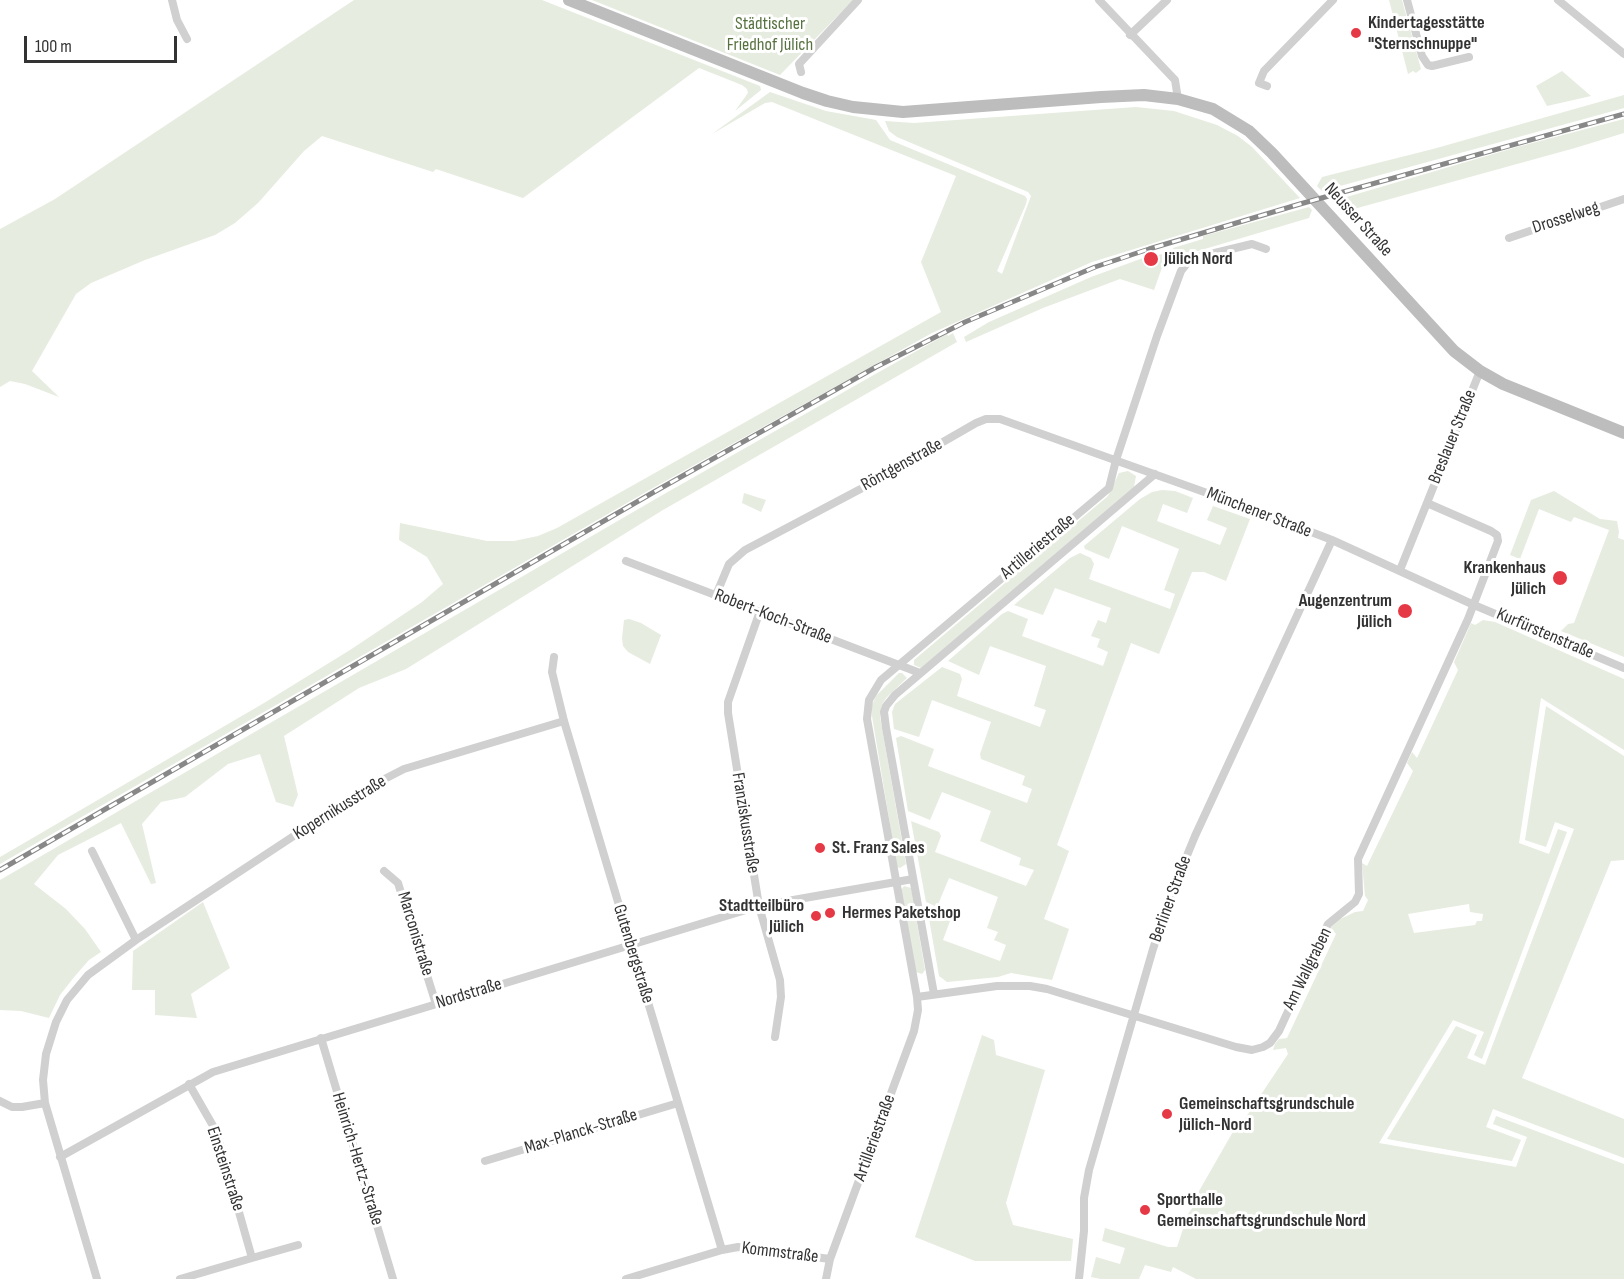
<!DOCTYPE html>
<meta charset="utf-8">
<style>
body{margin:0}
#map{position:relative;width:1624px;height:1279px;overflow:hidden;background:#fff;font-family:"Sofia Sans Condensed",sans-serif}
canvas{display:block}
.scale{position:absolute;left:24px;top:36px;width:153px;height:27px;box-sizing:border-box;border:3px solid #333;border-top:0;padding-left:8px;font-size:18px;line-height:21px;white-space:nowrap;color:#333;-webkit-text-stroke:4px #fff;paint-order:stroke}
</style>
<div id="map">
<canvas width="1624" height="1279"></canvas>
<div class="scale">100 m</div>
</div>
<script>
const c = document.querySelector('canvas').getContext('2d');
c.lineJoin = 'round';
function fillPath(path, color) { c.fillStyle = color; c.fill(path, 'evenodd'); }
const poly = rows => new Path2D(rows.map(r => 'M' + r).join(''));
function strokePath(path, color, width, dash) { c.strokeStyle = color; c.lineWidth = width; c.lineCap = dash ? 'butt' : 'round'; c.setLineDash(dash || []); c.stroke(path); }
function drawText(font, color, halo, rows, align = 'center') {
  c.font = font + ' "Sofia Sans Condensed",sans-serif'; c.lineWidth = 6; c.setLineDash([]); c.textBaseline = 'middle'; c.strokeStyle = halo; c.fillStyle = color; for (const [text, x, y, turn = 0] of rows) {
    c.save(); c.translate(x, y); c.rotate((+turn || 0) * Math.PI / 180); c.textAlign = isNaN(turn) ? turn : align; if (halo) c.strokeText(text, 0, 0); c.fillText(text, 0, 0); c.restore();
  }
}
fillPath(poly([
 [354,0,542,0,760,86,761,90,735,111,748,93,747,89,742,85,699,68,523,198,436,169,433,172,322,136,304,151,258,203,235,223,215,235,145,260,91,283,76,294,32,371,59,397,25,384,10,381,0,387,0,229,55,199],
 [592,0,853,0,780,75],
 [1389,0,1402,0,1421,69,1416,73,1413,71,1408,74],
 [1562,71,1591,96,1547,106,1536,86],
 [770,92,826,111,876,120,890,140,1025,196,1027,199,1026,204,997,271,1002,274,1031,196,1028,192,897,137,889,131,885,121,914,123,1136,107,1174,111,1217,125,1238,136,1252,147,1300,198,1092,262,932,333,653,488,0,864,0,857,264,703,350,650,422,602,443,584,427,557,399,540,400,523,487,541,514,541,538,536,557,528,941,312,921,262,956,176,772,102,765,103,712,134],
 [1624,95,1624,108,1322,191,1317,186,1322,177,1433,149],
 [1624,119,1624,133,1575,148,1343,212,1333,201,1517,147],
 [1309,207,1312,210,1309,218,1181,256,1175,253,1173,248,1203,239,1203,236],
 [1166,250,1168,250,1171,258,1164,262,1154,290,1120,279,1043,308,966,342,964,337,989,322,1091,277,1154,254,1155,256,1166,253],
 [953,333,957,342,663,510,406,669,359,688,284,736,298,795,293,807,276,802,260,754,228,764,185,797,161,802,142,824,156,883,151,884,121,823,58,855,34,884,66,909,85,929,101,952,89,960,75,976,60,995,49,1018,21,1011,0,1010,0,880,659,497,879,372,947,334,948,336],
 [1128,471,1136,476,1134,487,921,668,914,665,914,660,1108,496,1119,473],
 [1162,490,1175,491,1193,498,1187,513,1163,504,1157,521,1220,545,1227,528,1207,520,1213,506,1250,519,1226,581,1204,572,1192,572,1159,654,1131,643,1057,845,1069,851,1044,919,1069,929,1052,980,1011,973,998,977,947,982,939,976,928,913,950,921,943,940,1000,961,1006,945,994,940,998,932,987,928,998,897,949,878,937,907,926,902,911,821,939,832,941,836,935,852,1026,886,1034,870,1019,865,1021,858,980,841,991,811,942,792,930,820,908,811,896,738,901,736,934,749,928,766,1027,803,1032,789,1022,785,1025,776,981,759,980,754,991,722,932,700,919,737,894,729,892,712,895,704,942,667,960,674,962,679,957,696,1040,727,1046,710,1034,706,1046,666,990,646,979,675,948,661,1002,614,1008,611,1028,619,1022,636,1103,666,1108,652,1097,647,1100,639,1091,636,1098,620,1106,623,1111,608,1055,588,1043,615,1014,605,1070,558,1080,553,1091,558,1094,564,1089,579,1170,609,1175,594,1164,590,1179,549,1122,526,1109,559,1085,549,1084,546,1140,499,1152,492],
 [1554,491,1600,519,1617,521,1619,532,1618,538,1624,540,1624,657,1561,631,1568,624,1574,623,1609,530,1574,517,1571,522,1539,509,1520,559,1510,555,1531,500],
 [744,493,766,500,761,512,742,503],
 [629,619,641,623,661,635,650,664,628,652,623,646,622,638,624,620],
 [1483,620,1495,622,1624,679,1624,750,1541,698,1519,843,1549,854,1558,829,1567,832,1482,1059,1474,1055,1484,1032,1453,1020,1379,1143,1516,1167,1527,1137,1493,1124,1496,1116,1624,1164,1624,1279,1196,1279,1173,1267,1171,1272,1145,1265,1139,1279,1101,1279,1091,1277,1096,1257,1120,1264,1125,1248,1102,1241,1105,1228,1168,1247,1177,1247,1188,1214,1198,1200,1199,1191,1234,1130,1242,1123,1288,1054,1286,1048,1273,1050,1275,1044,1279,1039,1287,1038,1336,934,1331,928,1332,923,1355,912,1363,911,1368,900,1365,896,1362,863,1367,866,1413,771,1407,763,1412,752,1417,758,1458,670,1454,662,1471,623,1475,625],
 [1469,904,1470,912,1483,914,1482,921,1477,921,1475,925,1414,933,1408,914],
 [899,673,902,673,907,678,887,697,882,704,880,717,906,864,900,868,897,867,872,716,872,705,876,696],
 [1546,706,1624,756,1624,860,1611,861,1522,1078,1624,1119,1624,1158,1493,1109,1486,1127,1521,1140,1512,1161,1387,1139,1456,1026,1477,1035,1467,1058,1485,1065,1574,829,1555,822,1546,847,1525,840],
 [904,886,911,888,925,970,922,974,916,972,901,890],
 [203,902,230,968,191,994,197,1018,155,1015,155,990,132,990,133,951],
 [982,1035,994,1040,996,1055,1045,1070,1006,1203,1013,1225,1073,1239,1071,1261,975,1261,915,1237]
]), '#e6ecdf');
strokePath(poly([
 [172,0,177,20,187,39],
 [1099,0,1175,80,1178,99],
 [1407,0,1422,56,1428,65,1432,66,1469,57],
 [1558,0,1624,54],
 [1130,35,1167,0],
 [801,72,799,64,858,0],
 [1267,86,1259,83,1264,71,1333,0],
 [1509,238,1624,199],
 [626,561,920,673],
 [1400,570,1480,371],
 [716,595,729,564,745,550,870,484,976,423,986,419,1000,419,1249,508,1332,540,1474,605,1624,668],
 [760,611,728,702,728,713,759,906,780,980,781,997,775,1037],
 [554,657,552,672,564,721,722,1250],
 [92,851,136,940],
 [384,871,398,883,436,1004],
 [934,994,886,728,884,712,886,706,895,695,1155,474],
 [917,997,997,986,1030,986,1047,989,1236,1047,1252,1050,1263,1047,1270,1043,1279,1031,1328,924,1355,902,1359,894,1358,859,1468,619,1498,541,1497,535,1491,531,1427,503],
 [321,1038,393,1279],
 [0,1101,12,1107,22,1107,45,1103],
 [60,1157,213,1072,759,906,913,879],
 [485,1161,678,1103],
 [252,1258,298,1245],
 [97,1279,45,1103,43,1080,46,1054,56,1022,67,1000,88,975,136,940,365,789,404,769,564,721],
 [180,1279,252,1258,216,1131,189,1084],
 [626,1279,722,1250,738,1247,830,1259],
 [826,1279,830,1259,914,1031,918,1010,917,997,867,719,869,700,881,680,1109,488,1116,460,1157,336,1181,271,1188,262,1194,258,1252,244,1266,249],
 [1079,1279,1084,1231,1084,1198,1089,1170,1153,949,1172,892,1195,836,1332,540]
]), '#d0d0d0', 8);
strokePath(poly([
 [569,0,803,93,827,101,853,107,903,112,1101,97,1144,95,1178,99,1213,109,1249,131,1272,153,1454,351,1480,371,1503,384,1624,433]
]), '#bdbdbd', 12);
const rail = poly([
 [0,870,654,492,876,367,965,322,1095,267,1149,249,1300,204,1624,114]
]);
strokePath(rail, '#888', 5);
strokePath(rail, '#fff', 3, [9]);
for (const [x, y, r, color] of [
 [1356,33,6,"#e63946"],
 [1151,259,8,"#e63946"],
 [1560,578,8,"#e63946"],
 [1405,611,8,"#e63946"],
 [820,848,6,"#e63946"],
 [830,913,6,"#e63946"],
 [816,916,6,"#e63946"],
 [1167,1114,6,"#e63946"],
 [1145,1210,6,"#e63946"]
]) { const dot = new Path2D(); dot.arc(x, y, r, 0, 2 * Math.PI); c.fillStyle = color; c.fill(dot); strokePath(dot, '#fff', 2); }
drawText('bold 18px', '#333', '#fff', [
 ["Kindertagesstätte",1368,23],
 ["\"Sternschnuppe\"",1368,44],
 ["Jülich Nord",1164,259],
 ["Krankenhaus",1546,568,"right"],
 ["Jülich",1546,589,"right"],
 ["Augenzentrum",1392,601,"right"],
 ["Jülich",1392,622,"right"],
 ["St. Franz Sales",832,848],
 ["Stadtteilbüro",804,906,"right"],
 ["Jülich",804,927,"right"],
 ["Hermes Paketshop",842,913],
 ["Gemeinschaftsgrundschule",1179,1104],
 ["Jülich-Nord",1179,1125],
 ["Sporthalle",1157,1200],
 ["Gemeinschaftsgrundschule Nord",1157,1221]
], 'left');
drawText('18px', '#56703f', '#fff', [
 ["Städtischer",770,24],
 ["Friedhof Jülich",770,45]
]);
drawText('18px', '#333', '#fff', [
 ["Drosselweg",1566,218,-18],
 ["Neusser Straße",1358,220,48],
 ["Breslauer Straße",1453,437,-68],
 ["Röntgenstraße",902,465,-29],
 ["Münchener Straße",1259,513,21],
 ["Artilleriestraße",1038,547,-40],
 ["Robert-Koch-Straße",773,617,21],
 ["Kurfürstenstraße",1545,634,23],
 ["Kopernikusstraße",340,808,-32],
 ["Franziskusstraße",745,823,81],
 ["Berliner Straße",1171,899,-70],
 ["Marconistraße",415,934,73],
 ["Gutenbergstraße",633,954,73],
 ["Am Wallgraben",1308,969,-64],
 ["Nordstraße",469,994,-17],
 ["Max-Planck-Straße",581,1132,-17],
 ["Artilleriestraße",875,1138,-70],
 ["Heinrich-Hertz-Straße",357,1159,73],
 ["Einsteinstraße",225,1169,72],
 ["Kommstraße",780,1253,7]
]);
</script>
